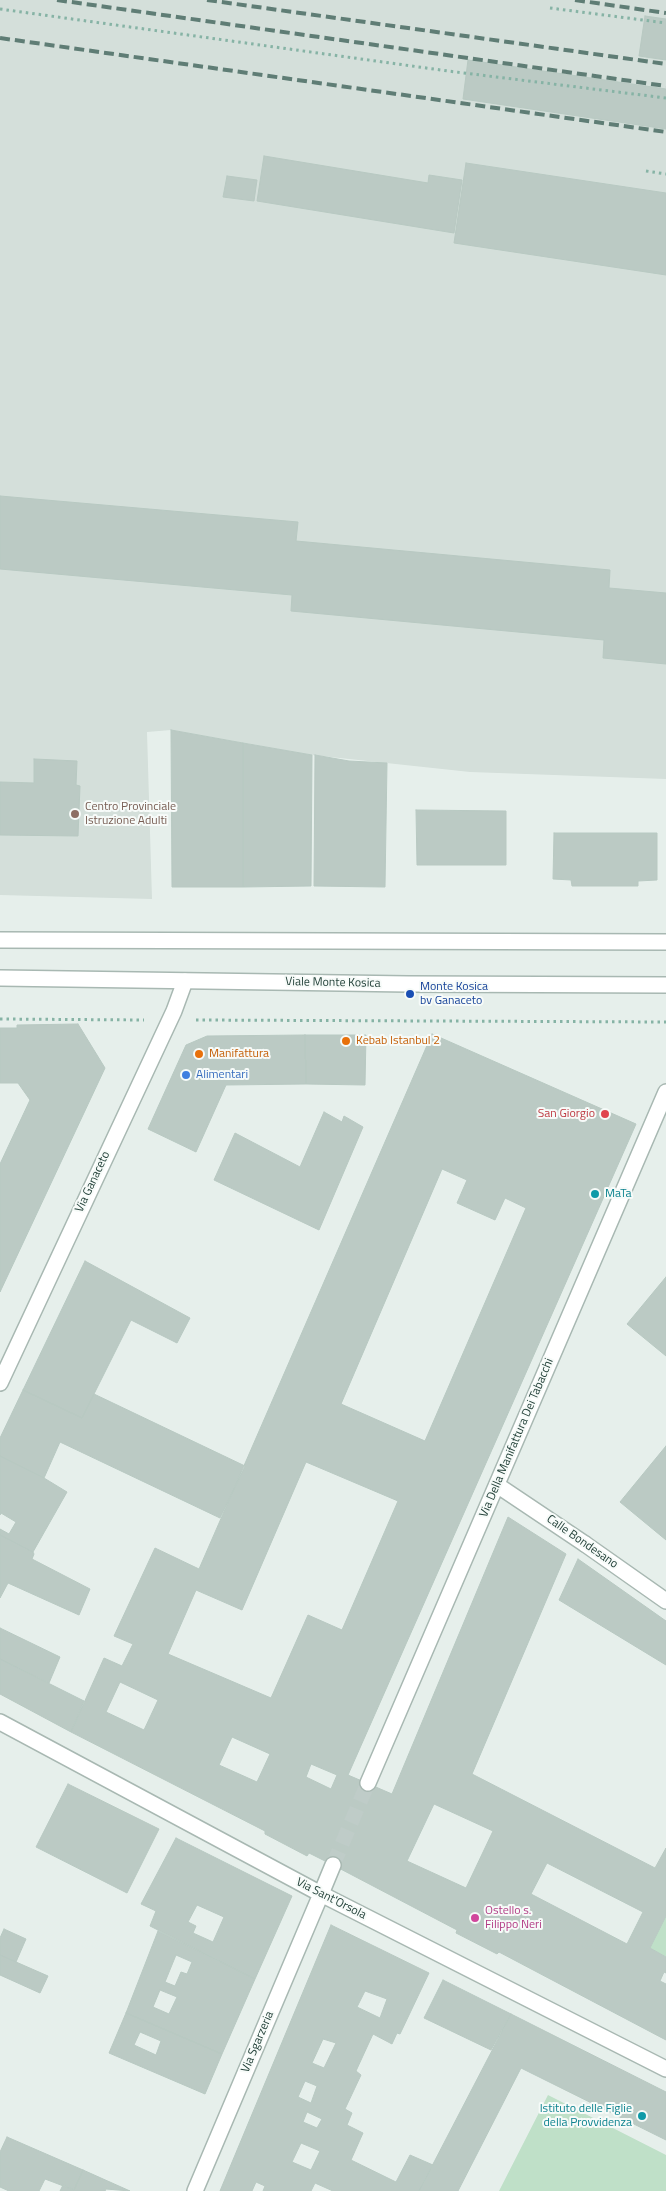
<!DOCTYPE html>
<style>
body{margin:0}
canvas{display:block;background:#e6efeb}
</style>
<canvas width="666" height="2191"></canvas>
<script>
const c = document.querySelector('canvas').getContext('2d');
c.lineJoin = 'round';
function fillPath(path, color) { c.fillStyle = color; c.fill(path, 'evenodd'); }
const poly = rows => new Path2D(rows.map(r => 'M' + r).join(''));
function strokePath(path, color, width, dash) { c.strokeStyle = color; c.lineWidth = width; c.lineCap = dash ? 'butt' : 'round'; c.setLineDash(dash || []); c.stroke(path); }
function drawText(font, color, halo, rows, align = 'center') {
  c.font = font + ' "Titillium Web",sans-serif'; c.lineWidth = 4; c.setLineDash([]); c.textBaseline = 'middle'; c.strokeStyle = halo; c.fillStyle = color; for (const [text, x, y, turn = 0] of rows) {
    c.save(); c.translate(x, y); c.rotate((+turn || 0) * Math.PI / 180); c.textAlign = isNaN(turn) ? turn : align; if (halo) c.strokeText(text, 0, 0); c.fillText(text, 0, 0); c.restore();
  }
}
fillPath(poly([
 [0,0,666,0,666,779,470,772,312,755,171,730,147,732,152,899,0,895]
]), '#d4dfda');
fillPath(poly([
 [666,1916,666,1957,650,1948],
 [548,2095,666,2155,666,2191,499,2191]
]), '#bfe0c8');
const building = poly([
 [645,16,666,19,666,60,639,56,645,16],
 [468,60,666,89,666,129,463,99,468,60],
 [264,156,428,183,429,175,462,180,454,233,257,201,264,156],
 [466,163,666,193,666,275,454,243,466,163],
 [227,176,257,180,254,201,223,197,227,176],
 [0,496,298,522,296,541,610,570,609,588,666,593,666,664,603,658,604,640,291,611,292,595,0,569,0,496],
 [171,730,243,743,243,887,172,887,171,730],
 [243,743,312,755,311,886,243,887,243,743],
 [315,755,349,761,387,763,385,887,314,886,315,755],
 [34,759,77,761,76,785,80,786,78,836,0,835,0,782,34,783,34,759],
 [416,810,506,811,506,865,417,865,416,810],
 [554,833,657,833,657,880,638,881,638,886,572,886,571,880,553,879,554,833],
 [78,1024,105,1068,0,1292,0,1164,30,1100,18,1083,0,1083,0,1028,17,1028,17,1025,78,1024],
 [432,1034,636,1124,348,1775,392,1794,508,1517,566,1554,472,1774,655,1868,666,1848,666,1916,650,1948,666,1957,666,1973,664,1972,660,1981,666,1984,666,2040,499,1952,497,1954,456,1933,457,1930,333,1865,309,1853,307,1856,265,1834,265,1831,71,1732,104,1658,122,1666,133,1644,114,1636,155,1548,199,1569,432,1034],
 [442,1169,467,1180,457,1203,495,1220,505,1198,526,1208,425,1441,341,1404,442,1169],
 [306,1462,398,1501,342,1630,308,1615,271,1698,168,1654,196,1590,242,1610,306,1462],
 [120,1682,158,1700,144,1730,106,1712,120,1682],
 [232,1737,270,1754,257,1782,219,1765,232,1737],
 [311,1764,337,1775,331,1789,306,1777,311,1764],
 [434,1804,493,1831,466,1888,407,1861,434,1804],
 [547,1863,643,1912,627,1944,531,1894,547,1863],
 [305,1035,366,1035,365,1085,306,1084,305,1035],
 [305,1035,306,1084,226,1085,196,1152,148,1129,186,1045,207,1036,305,1035],
 [324,1112,342,1122,344,1116,363,1127,319,1230,214,1180,235,1133,300,1167,324,1112],
 [85,1261,190,1318,177,1343,131,1320,82,1418,23,1390,85,1261],
 [666,1277,666,1356,627,1324,666,1277],
 [23,1390,82,1418,94,1394,245,1466,220,1518,60,1442,44,1478,0,1456,0,1438,23,1390],
 [666,1446,666,1540,620,1502,666,1446],
 [0,1456,44,1478,67,1492,33,1552,0,1535,0,1529,9,1534,16,1522,1,1513,0,1515,0,1456],
 [0,1535,33,1552,34,1554,32,1559,90,1589,79,1615,8,1583,0,1598,0,1535],
 [578,1559,666,1621,666,1665,559,1600,578,1559],
 [0,1628,60,1657,49,1683,0,1659,0,1628],
 [0,1659,84,1701,71,1732,0,1694,0,1659],
 [68,1784,159,1829,127,1893,36,1847,68,1784],
 [176,1838,292,1896,255,1979,150,1926,156,1911,141,1904,176,1838],
 [197,1905,224,1917,213,1942,193,1933,196,1926,188,1922,197,1905],
 [331,1925,429,1973,400,2034,397,2033,392,2044,373,2034,356,2071,361,2075,345,2109,352,2113,347,2125,363,2133,351,2160,396,2182,410,2155,433,2165,419,2191,333,2191,315,2183,311,2191,263,2191,265,2186,256,2182,252,2191,220,2191,331,1925],
 [365,1991,387,1999,380,2018,357,2007,365,1991],
 [323,2039,336,2043,324,2068,312,2063,323,2039],
 [305,2081,317,2086,311,2103,298,2097,305,2081],
 [307,2112,322,2119,317,2128,303,2122,307,2112],
 [301,2143,320,2151,311,2170,292,2162,301,2143],
 [4,1929,26,1939,16,1962,0,1955,0,1938,4,1929],
 [158,1931,255,1979,222,2054,126,2013,158,1931],
 [176,1955,192,1962,187,1974,181,1972,175,1986,165,1982,176,1955],
 [160,1990,177,1997,169,2014,153,2007,160,1990],
 [0,1955,48,1976,40,1993,0,1975,0,1955],
 [443,1980,511,2014,491,2050,424,2018,443,1980],
 [126,2013,222,2054,205,2094,109,2053,126,2013],
 [140,2032,161,2041,156,2055,134,2045,140,2032],
 [511,2014,666,2092,666,2140,521,2068,458,2191,419,2191,511,2014],
 [7,2137,83,2170,74,2190,45,2179,39,2191,9,2191,0,2187,0,2152,7,2137],
 [83,2170,130,2191,106,2189,105,2191,60,2191,63,2185,74,2190,83,2170]
]);
fillPath(building, '#bbcac4');
strokePath(building, '#b8c9c2', 1);
strokePath(poly([
 [333,1865,368,1783]
]), '#bfccc8', 15, [15, 8]);
const pedestrian = poly([
 [497,1485,585,1544],
 [368,1783,666,1092],
 [321,1894,333,1865]
]);
const minor = poly([
 [0,1383,174,1011,185,981],
 [585,1544,666,1601],
 [0,1722,321,1894,666,2069],
 [195,2191,321,1894]
]);
const tertiary = poly([
 [0,940,666,942],
 [0,978,409,984,666,985]
]);
strokePath(pedestrian, '#a8b8b2', 18);
strokePath(minor, '#a8b8b2', 18);
strokePath(tertiary, '#a8b8b2', 18);
strokePath(poly([
 [550,8,666,23],
 [0,9,448,71,666,98],
 [646,171,666,174],
 [0,1019,144,1020],
 [196,1020,666,1022]
]), '#86b3a5', 3, [2.5, 4]);
strokePath(pedestrian, '#fff', 15);
strokePath(minor, '#fff', 15);
strokePath(tertiary, '#fff', 15);
strokePath(poly([
 [57,0,666,86],
 [207,0,666,64],
 [575,0,666,13],
 [0,38,666,132]
]), '#5f7d75', 4, [10, 5]);
for (const [x, y, r, color] of [
 [75,814,5,"#8d6e63"],
 [410,994,5,"#1a4fb4"],
 [346,1041,5,"#e8710a"],
 [199,1054,5,"#e8710a"],
 [186,1075,5,"#3f7fe0"],
 [605,1114,5,"#e0444e"],
 [595,1194,5,"#0f9aa8"],
 [475,1918,5,"#d1479c"],
 [642,2116,5,"#0f9aa8"]
]) { const dot = new Path2D(); dot.arc(x, y, r, 0, 2 * Math.PI); c.fillStyle = color; c.fill(dot); strokePath(dot, '#f7fbf9', 2); }
drawText('12px', '#785e54', '#f7fbf9', [
 ["Centro Provinciale",85,807],
 ["Istruzione Adulti",85,821]
], 'left');
drawText('12px', '#24423a', '#f7fbf9', [
 ["Viale Monte Kosica",333,983,1],
 ["Via Ganaceto",93,1182,-65],
 ["Via Della Manifattura Dei Tabacchi",517,1438,-67],
 ["Calle Bondesano",582,1542,35],
 ["Via Sant'Orsola",331,1899,27],
 ["Via Sgarzeria",258,2042,-67]
]);
drawText('12px', '#164399', '#f7fbf9', [
 ["Monte Kosica",420,987],
 ["bv Ganaceto",420,1001]
], 'left');
drawText('12px', '#c56008', '#f7fbf9', [
 ["Kebab Istanbul 2",356,1041],
 ["Manifattura",209,1054]
], 'left');
drawText('12px', '#366cbe', '#f7fbf9', [
 ["Alimentari",196,1075]
], 'left');
drawText('12px', '#be3a42', '#f7fbf9', [
 ["San Giorgio",595,1114]
], 'right');
drawText('12px', '#0d838f', '#f7fbf9', [
 ["MaTa",605,1194],
 ["Istituto delle Figlie",632,2109,"right"],
 ["della Provvidenza",632,2123,"right"]
], 'left');
drawText('12px', '#b23c85', '#f7fbf9', [
 ["Ostello s.",485,1911],
 ["Filippo Neri",485,1925]
], 'left');
</script>
